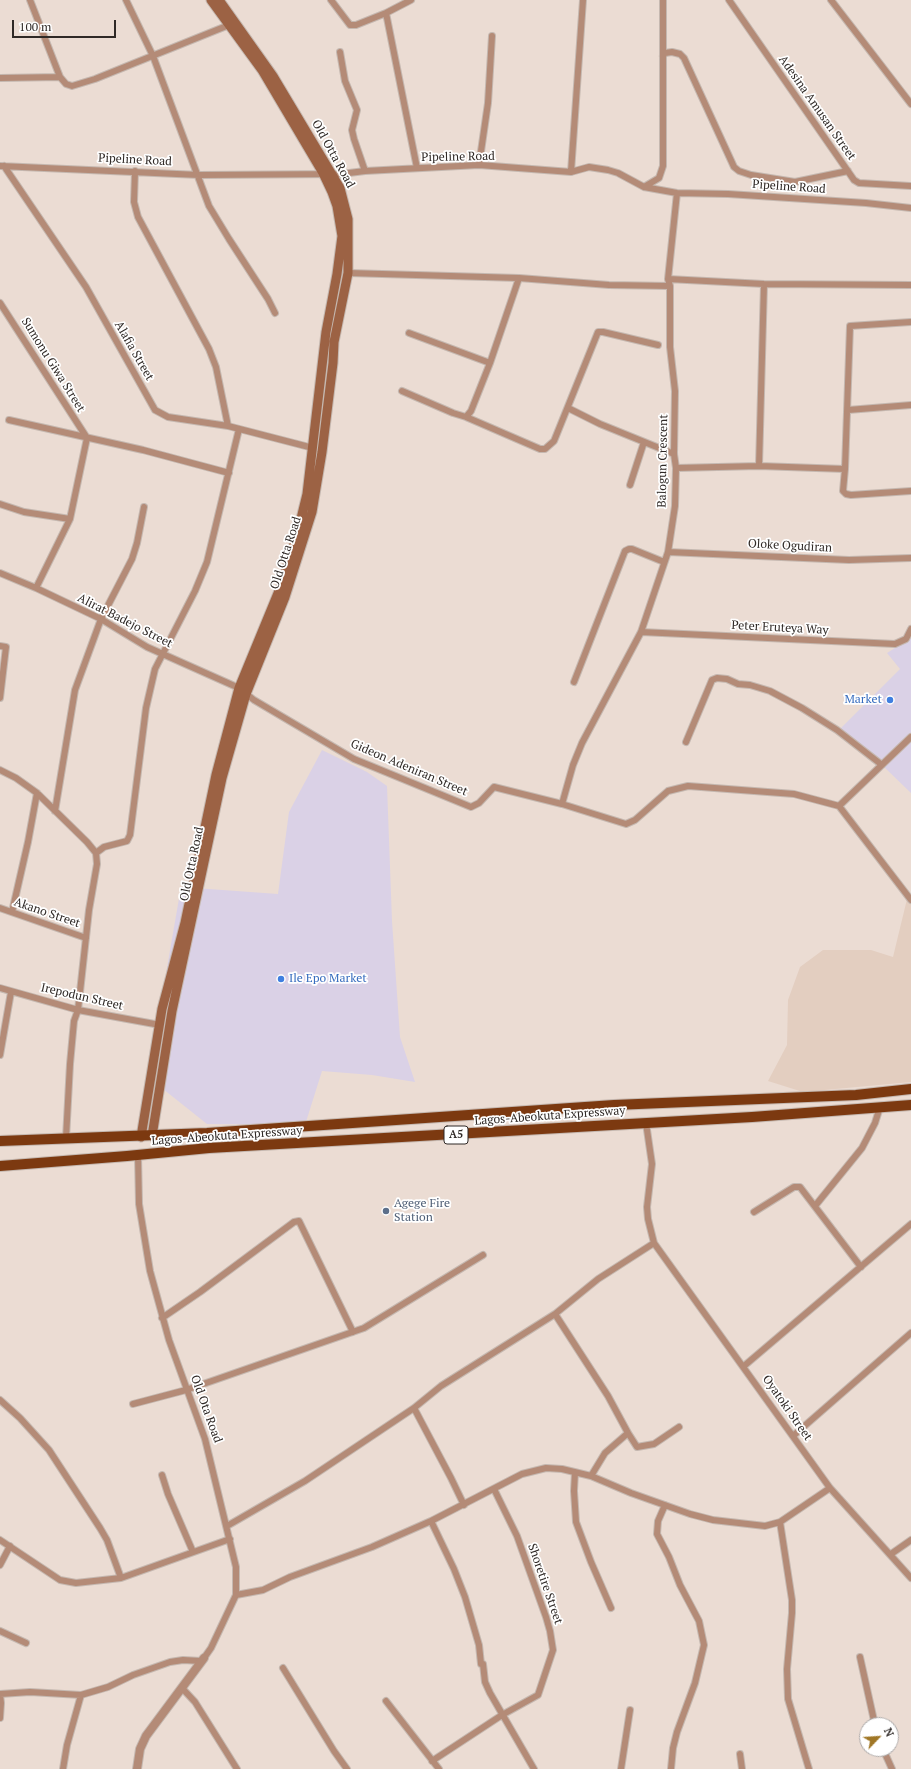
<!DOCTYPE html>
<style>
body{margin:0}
#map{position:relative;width:911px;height:1769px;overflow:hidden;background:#ebdcd3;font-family:"PT Serif",serif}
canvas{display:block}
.north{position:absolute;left:859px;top:1717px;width:40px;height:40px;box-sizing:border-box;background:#fff;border:1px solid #aca9a8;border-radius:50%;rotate:65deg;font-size:11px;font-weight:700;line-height:16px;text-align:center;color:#2f2926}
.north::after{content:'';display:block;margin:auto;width:14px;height:18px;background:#a07726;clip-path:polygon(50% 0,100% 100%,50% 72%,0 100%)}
.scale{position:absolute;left:12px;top:20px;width:104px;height:18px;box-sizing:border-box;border:2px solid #2f2926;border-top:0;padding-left:5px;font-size:12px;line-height:14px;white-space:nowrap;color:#2f2926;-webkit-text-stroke:3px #fff;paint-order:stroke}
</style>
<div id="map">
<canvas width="911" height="1769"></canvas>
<div class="north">N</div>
<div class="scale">100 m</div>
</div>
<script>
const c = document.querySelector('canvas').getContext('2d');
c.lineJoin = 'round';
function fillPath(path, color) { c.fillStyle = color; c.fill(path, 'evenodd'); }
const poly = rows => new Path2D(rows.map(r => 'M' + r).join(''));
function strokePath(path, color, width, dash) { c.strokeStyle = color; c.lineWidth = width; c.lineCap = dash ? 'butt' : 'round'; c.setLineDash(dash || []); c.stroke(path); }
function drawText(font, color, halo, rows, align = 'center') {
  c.font = font + ' "PT Serif",serif'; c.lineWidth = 3.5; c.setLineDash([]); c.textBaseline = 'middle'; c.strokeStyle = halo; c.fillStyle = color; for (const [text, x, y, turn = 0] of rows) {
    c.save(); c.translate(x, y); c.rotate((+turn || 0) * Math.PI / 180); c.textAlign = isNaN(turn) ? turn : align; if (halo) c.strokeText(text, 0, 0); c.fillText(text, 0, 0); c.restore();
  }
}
fillPath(poly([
 [911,638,911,793,882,765,838,731,900,669,887,653],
 [322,750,367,772,387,786,392,921,400,1037,415,1082,372,1075,322,1071,305,1125,207,1124,153,1081,149,1071,181,887,278,894,289,812]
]), '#dad1e6');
fillPath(poly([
 [908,895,911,902,911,1082,803,1092,768,1081,787,1045,788,1000,800,967,823,950,871,950,893,957]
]), '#e3cec0');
const minor = poly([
 [30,0,60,77,66,84,72,86,95,79,229,25],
 [126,0,153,56,209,206,229,239,268,299,275,313],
 [331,0,350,25,356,25,386,13,411,0],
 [729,0,854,180,859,183,911,186],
 [831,0,911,104],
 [386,13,417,168],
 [340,52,345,81,357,110,352,130,354,139,365,171],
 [663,56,665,53,672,52,680,54,684,58,734,167,739,171,751,175,795,182,848,171],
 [0,78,60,77],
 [479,165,488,103,492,36],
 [0,166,199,175,341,174,365,171,479,165,571,172,589,167,608,170,618,173,644,187,677,193,728,194,866,203,911,208],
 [4,166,86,287,155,410,168,417,228,426,313,448],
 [135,171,134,202,138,217,209,349,216,367,228,426],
 [571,172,583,0],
 [644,187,659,178,663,166,663,0],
 [348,273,519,278,609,285,670,286],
 [668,279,764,284,911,285],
 [0,303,87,438,70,519,36,588],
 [911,322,850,326,845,469,843,491,846,494,851,495,911,491],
 [409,333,490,363],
 [402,391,453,413,466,417,471,411,490,363,519,278],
 [568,408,600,424,674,454],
 [848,410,911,405],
 [466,417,540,449,545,449,554,441,598,332,603,332,658,345],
 [9,420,143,450,229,473],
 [759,466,764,284],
 [676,468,759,466,845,469],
 [630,485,644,442],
 [0,504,24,512,70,519],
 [668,552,849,560,911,558],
 [0,573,36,588,101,619,147,647,239,688,254,700,354,759,471,807,479,803,494,787,562,804,626,824,635,820,668,791,688,786,794,794,839,806],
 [641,632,895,644,906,639,911,629],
 [0,646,6,647,0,698],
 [574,682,625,551,629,549,632,549,664,562],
 [686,742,712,680,717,678,727,679,738,684,750,685,770,691,802,708,837,730,882,765],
 [0,770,16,778,37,793,87,842,96,853,97,864,89,910,78,1010,74,1021,70,1064,66,1138],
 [562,804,573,765,582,743,641,632,668,552,675,506,676,468,674,454,675,391,670,347,670,286,668,279,677,193],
 [839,806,911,900],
 [839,806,911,737],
 [55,811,75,690,101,619,132,559,137,543,144,507],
 [96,853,104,847,127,841,130,835,146,708,155,669,195,591,207,562,239,429],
 [0,908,86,938],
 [12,912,28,842,37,793],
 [0,988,78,1010,160,1025],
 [0,1055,11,992],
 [646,1123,652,1164,647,1207,648,1219,654,1243,830,1488,911,1578],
 [138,1155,139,1204,150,1271,169,1340,205,1439,236,1567,236,1595,211,1648,204,1658],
 [815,1206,862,1148,875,1123,880,1107],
 [754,1212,794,1187,800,1187,861,1267],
 [555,1314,608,1396,628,1433,637,1447,654,1444,679,1427],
 [162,1318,200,1292,294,1222,299,1221,353,1332],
 [744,1366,911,1224],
 [0,1400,20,1418,49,1450,100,1528,107,1540,121,1578],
 [133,1404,186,1390,364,1328,483,1255],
 [414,1408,451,1478,464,1505],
 [793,1436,911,1333],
 [575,1472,574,1491,576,1522,591,1562,611,1608],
 [162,1475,168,1494,193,1552],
 [591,1476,605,1453,628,1433],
 [665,1505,658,1521,657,1534,669,1557,680,1585,699,1621,704,1645,695,1683,677,1732,673,1748,671,1769],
 [431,1521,454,1569,465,1597,479,1645,481,1664,483,1664,485,1682,490,1693,534,1769],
 [780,1522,792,1600,792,1613,787,1669,788,1699,809,1769],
 [227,1526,305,1481,414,1408,441,1386,555,1314,598,1279,654,1243],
 [0,1540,60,1580,76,1583,121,1578,230,1539],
 [891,1554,911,1540],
 [0,1565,10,1546],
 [236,1595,263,1590,290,1577,372,1547,431,1521,522,1474,546,1468,562,1469,591,1476,631,1493,690,1514,713,1520,765,1526,780,1522,830,1488],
 [0,1631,26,1643],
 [860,1657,875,1725],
 [283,1668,334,1751,347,1769],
 [182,1688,195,1702,237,1769],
 [0,1694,30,1692,81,1695,67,1745,63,1769],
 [0,1694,1,1703,0,1718],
 [81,1695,108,1687,133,1675,170,1662,183,1660,201,1661],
 [386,1701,439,1769],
 [883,1749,892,1769],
 [740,1754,742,1769],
 [432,1761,502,1715,538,1695,553,1650,550,1631,546,1617,517,1536,494,1489],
 [621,1769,630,1710]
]);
const tertiary = poly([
 [137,1769,140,1749,146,1736,204,1658]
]);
const secondary = poly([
 [152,1136,172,1011,222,778,246,694,285,597,312,512,322,452,333,363,334,342,348,273,348,219,340,188,273,76,219,0],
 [141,1137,162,1009,185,923,216,775,239,688,281,586,297,535,307,494,326,332,337,274,342,236,337,206,332,192,323,173,262,70,211,0]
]);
const trunk = poly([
 [0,1141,207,1133,614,1105,856,1095,911,1089],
 [0,1166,127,1156,209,1148,752,1117,911,1105]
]);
strokePath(minor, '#c5b8b0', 8);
strokePath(tertiary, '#c5b8b0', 10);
strokePath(secondary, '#c5b8b0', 11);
strokePath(trunk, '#c5b8b0', 12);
strokePath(minor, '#b48b77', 6);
strokePath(tertiary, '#b48b77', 8);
strokePath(secondary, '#9c6244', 9);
strokePath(trunk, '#7c3910', 10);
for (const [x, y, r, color] of [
 [890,700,4,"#3f7fe0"],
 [281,979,4,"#3f7fe0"],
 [386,1211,4,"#5c6f8a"]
]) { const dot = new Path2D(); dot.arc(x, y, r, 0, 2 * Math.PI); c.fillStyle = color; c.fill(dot); strokePath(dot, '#fff', 1.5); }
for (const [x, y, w] of [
 [456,1135,24]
]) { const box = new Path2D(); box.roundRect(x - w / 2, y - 9, w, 18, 3); c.fillStyle = '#fff'; c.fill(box); strokePath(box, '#2f2926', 1); }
drawText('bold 11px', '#2f2926', null, [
 ["A5",456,1135]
]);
drawText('12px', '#2f2926', '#fff', [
 ["Adesina Amusan Street",817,108,55],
 ["Old Otta Road",333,154,61],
 ["Pipeline Road",458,157,-1],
 ["Pipeline Road",135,160,3],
 ["Pipeline Road",789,187,4],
 ["Alafia Street",134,351,60],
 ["Sumonu Giwa Street",53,365,58],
 ["Balogun Crescent",663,461,-89],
 ["Oloke Ogudiran",790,546,3],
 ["Old Otta Road",286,553,-72],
 ["Alirat Badejo Street",125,621,27],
 ["Peter Eruteya Way",780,628,3],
 ["Gideon Adeniran Street",409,768,23],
 ["Old Otta Road",192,864,-78],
 ["Akano Street",47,913,19],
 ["Irepodun Street",82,997,13],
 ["Lagos-Abeokuta Expressway",550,1116,-4],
 ["Lagos-Abeokuta Expressway",227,1136,-4],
 ["Oyatoki Street",787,1408,55],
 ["Old Ota Road",206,1409,70],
 ["Shoretire Street",545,1584,71]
]);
drawText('12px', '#366cbe', '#fff', [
 ["Market",882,700],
 ["Ile Epo Market",289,979,"left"]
], 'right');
drawText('12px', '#4e5e75', '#fff', [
 ["Agege Fire",394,1204],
 ["Station",394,1218]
], 'left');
</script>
